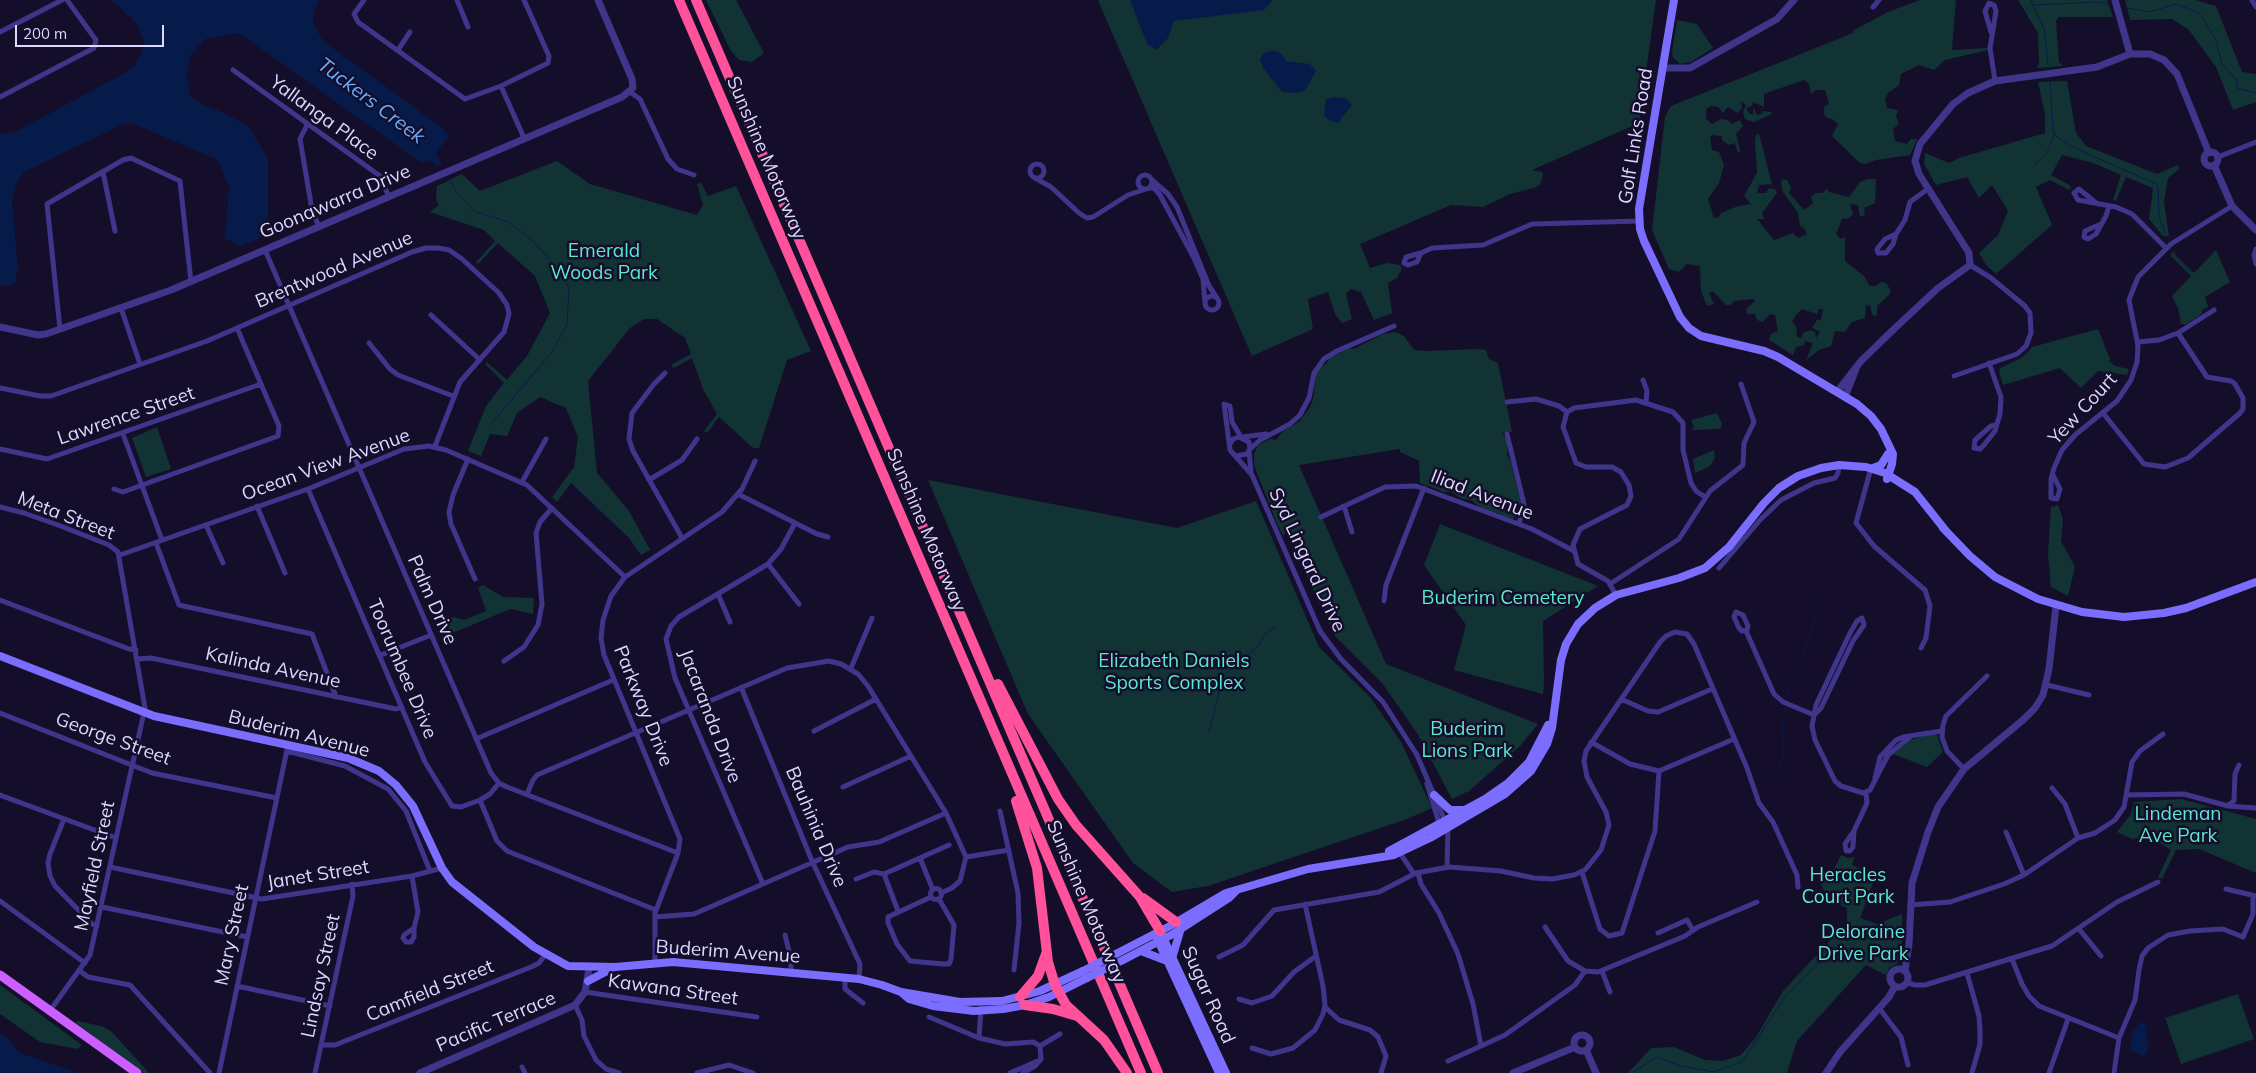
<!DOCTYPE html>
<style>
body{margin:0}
#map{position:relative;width:2256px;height:1073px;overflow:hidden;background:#150e2a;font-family:Mulish,sans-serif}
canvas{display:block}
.scale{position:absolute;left:15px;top:25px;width:149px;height:22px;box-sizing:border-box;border:2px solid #ded7ff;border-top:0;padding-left:6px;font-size:15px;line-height:18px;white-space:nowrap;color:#ded7ff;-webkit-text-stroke:4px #150e2a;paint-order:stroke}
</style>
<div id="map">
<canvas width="2256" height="1073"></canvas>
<div class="scale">200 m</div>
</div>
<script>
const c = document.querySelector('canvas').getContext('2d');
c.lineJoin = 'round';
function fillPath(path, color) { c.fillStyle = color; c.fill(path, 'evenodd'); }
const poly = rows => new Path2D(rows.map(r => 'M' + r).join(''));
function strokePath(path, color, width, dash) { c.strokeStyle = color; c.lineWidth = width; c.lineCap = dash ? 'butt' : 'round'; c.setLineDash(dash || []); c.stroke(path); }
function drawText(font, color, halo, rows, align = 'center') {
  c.font = font + ' Mulish,sans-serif'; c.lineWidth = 5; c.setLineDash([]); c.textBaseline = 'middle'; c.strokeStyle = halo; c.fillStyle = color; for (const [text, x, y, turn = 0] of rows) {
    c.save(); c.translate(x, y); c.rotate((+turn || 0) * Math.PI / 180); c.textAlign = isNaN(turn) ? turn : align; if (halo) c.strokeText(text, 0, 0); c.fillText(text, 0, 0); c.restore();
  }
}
fillPath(poly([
 [706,0,736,0,764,53,752,62,739,60,731,51],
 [1098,0,1656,0,1639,123,1532,170,1542,172,1543,175,1540,185,1534,188,1510,194,1483,207,1451,205,1360,244,1370,268,1387,263,1400,265,1402,269,1397,278,1388,283,1392,313,1374,320,1361,292,1351,289,1346,294,1352,319,1342,323,1335,314,1328,292,1308,299,1313,329,1252,356],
 [1920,0,1956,0,1952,50,1988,48,1988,50,1945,60,1934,70,1919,65,1901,74,1899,85,1888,93,1885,100,1887,108,1898,110,1896,117,1899,124,1893,129,1895,141,1907,144,1911,139,1917,139,1910,155,1876,160,1866,164,1860,163,1832,136,1838,124,1832,119,1826,117,1824,114,1824,107,1829,104,1825,90,1815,90,1811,94,1809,84,1804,80,1764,94,1764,107,1753,102,1752,106,1746,108,1750,114,1753,115,1753,107,1757,115,1762,114,1762,111,1772,112,1770,115,1754,122,1745,119,1743,112,1746,105,1741,101,1742,108,1738,113,1728,107,1723,113,1718,107,1711,106,1706,109,1706,119,1712,124,1721,119,1728,120,1731,124,1740,120,1743,126,1736,134,1741,153,1737,151,1735,143,1729,145,1722,140,1722,136,1712,135,1710,137,1712,150,1719,152,1724,165,1719,183,1708,199,1714,218,1719,217,1721,213,1738,206,1751,204,1744,196,1757,173,1755,141,1756,135,1759,134,1772,184,1759,185,1757,193,1766,193,1769,188,1775,189,1777,193,1762,213,1764,219,1757,219,1774,240,1793,233,1798,238,1807,234,1804,228,1800,226,1798,213,1783,192,1781,182,1783,179,1787,180,1791,188,1789,193,1804,210,1813,203,1811,197,1816,193,1822,193,1827,189,1829,192,1849,197,1860,182,1868,179,1876,179,1875,203,1864,208,1865,215,1860,217,1858,205,1850,204,1853,214,1849,218,1842,219,1836,234,1841,239,1845,237,1845,261,1864,276,1870,286,1876,286,1881,282,1886,283,1890,289,1890,294,1877,306,1877,315,1873,316,1870,306,1866,305,1865,318,1852,322,1845,332,1835,331,1831,346,1819,350,1806,360,1813,343,1805,341,1804,345,1796,347,1793,355,1769,340,1771,334,1778,331,1775,315,1770,314,1763,322,1757,320,1755,314,1747,314,1746,309,1755,301,1754,299,1734,301,1730,305,1726,305,1713,291,1709,293,1714,304,1707,306,1701,291,1700,266,1687,264,1679,272,1669,269,1652,230,1665,117,1671,106,1853,33,1854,30,1888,12],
 [1802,309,1817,314,1819,309,1823,309,1821,320,1817,320,1812,328,1820,332,1816,338,1815,332,1811,330,1803,333,1801,338,1797,337,1796,326,1792,322,1795,316],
 [2018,0,2107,0,2113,17,2059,17,2056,21,2059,62,2063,66,2037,68,2039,63,2038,33],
 [2125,0,2195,0,2216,6,2242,72,2256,74,2256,102,2233,110,2216,67,2188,29,2172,19,2130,20],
 [1677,20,1697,24,1713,48,1691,62,1680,64,1673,58,1672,52],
 [2067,81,2076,133,2086,146,2157,174,2178,165,2179,169,2168,178,2164,202,2169,236,2163,236,2149,219,2153,188,2126,177,2116,201,2113,200,2121,175,2093,163,2062,155,2051,175,2071,186,2069,190,2050,180,2036,187,2052,225,1996,274,1986,265,1979,253,1998,235,2008,211,1992,185,1979,198,1967,177,1936,185,1924,164,1925,153,1949,163,1959,158,2045,133,2045,115,2038,82],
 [557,161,590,184,697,215,703,205,697,184,701,183,708,196,736,186,811,351,787,360,759,448,753,448,719,417,707,433,704,431,717,414,703,389,692,358,674,368,671,365,691,354,685,338,657,319,644,319,630,328,588,381,597,473,629,511,650,550,641,555,629,538,571,483,557,502,552,497,574,467,578,437,566,408,540,397,517,413,507,436,490,434,481,456,468,451,486,406,504,383,485,364,487,362,507,380,527,356,550,313,535,276,498,243,478,264,476,262,495,241,484,230,430,212,439,205,436,199,437,186,462,174,480,191],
 [2216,250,2230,282,2205,297,2208,307,2202,310,2202,314,2186,324,2181,324,2178,308,2172,296,2191,276,2170,255,2175,251,2175,254,2194,273],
 [2098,329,2110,359,2109,361,2115,366,2129,369,2127,375,2098,371,2081,388,2060,368,2003,385,1999,372,2000,368,2023,357,2032,347],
 [1395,332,1404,336,1414,350,1425,351,1479,349,1486,350,1489,359,1498,363,1512,432,1502,433,1508,441,1507,455,1510,459,1521,501,1521,513,1513,519,1501,516,1499,513,1493,513,1479,507,1471,500,1462,499,1451,492,1444,492,1420,483,1419,461,1400,452,1400,449,1299,465,1386,664,1538,724,1520,746,1469,791,1452,799,1417,733,1382,683,1335,636,1298,557,1299,556,1289,531,1283,535,1277,524,1254,465,1254,454,1258,445,1270,439,1276,440,1282,432,1300,421,1310,407,1313,399,1316,373,1321,366,1325,365,1330,358,1349,348,1354,349,1383,334],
 [1717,413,1722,424,1720,429,1692,430,1694,426,1691,420],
 [157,427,171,469,146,477,132,438],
 [1714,450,1715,458,1710,466,1695,473,1693,459],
 [928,480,1177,528,1256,501,1319,647,1370,697,1401,742,1432,808,1407,819,1208,886,1172,892,1133,863,1028,714],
 [2058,505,2063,519,2061,541,2075,567,2068,596,2051,587,2048,554,2051,507],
 [1440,524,1598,586,1543,621,1544,683,1543,694,1454,670,1466,625,1424,565],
 [483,585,503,597,534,598,533,614,510,609,443,637,437,624,454,617,464,620,486,611,478,588],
 [1932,734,1937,735,1943,752,1927,767,1893,754,1910,740],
 [2181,799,2256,819,2256,873,2199,849,2176,850,2162,879,2158,877,2171,850,2148,836,2132,839,2117,832,2131,814,2134,802],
 [1841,855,1848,858,1855,857,1852,865,1876,875,1860,918,1877,924,1902,914,1902,942,1897,964,1890,967,1886,975,1866,965,1797,1041,1787,1073,1628,1073,1651,1048,1674,1047,1705,1060,1722,1061,1741,1055,1756,1037,1783,991,1838,932,1847,926,1847,908,1827,898,1815,870,1832,873],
 [0,985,82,1045,78,1049,40,1042,0,1014],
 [2238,994,2254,1039,2181,1064,2165,1018],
 [78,1021,101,1026,111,1031,149,1073,144,1073,76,1023]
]), '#113334');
fillPath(poly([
 [112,0,319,0,314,12,313,23,323,41,441,127,449,136,436,153,442,165,437,167,430,160,422,163,239,33,205,39,190,56,187,74,190,96,204,106,220,111,248,126,268,159,268,226,259,239,240,246,225,238,229,187,218,160,132,123,119,126,24,172,15,186,12,201,18,270,15,282,9,286,0,286,0,134,15,132,125,73,135,65,141,54,144,42,137,24],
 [1130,0,1271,0,1272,1,1264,10,1174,21,1168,38,1156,50,1147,44],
 [1272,50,1282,54,1286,61,1310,64,1316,71,1305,91,1296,93,1282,92,1263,68,1260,60,1263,54],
 [1334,97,1346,98,1352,105,1338,123,1328,120,1324,115,1326,99],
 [2140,1022,2145,1024,2147,1035,2148,1050,2144,1057,2130,1050,2133,1032],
 [0,1034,7,1038,18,1052,78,1073,0,1073]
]), '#071b4a');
strokePath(poly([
 [2031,0,2044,29,2048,63],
 [2033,5,2097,2,2108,4],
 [2127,8,2149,12,2176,4,2199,13,2215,38,2222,64,2236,79,2237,88,2256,93],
 [2050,80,2053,130,2057,137,2068,145,2156,184,2158,188,2159,215,2166,235],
 [2035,164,2047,153,2054,134],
 [447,176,457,193,474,211,508,222,532,240,546,255,569,287,567,325,552,352,490,425],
 [2171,250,2191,272],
 [1786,699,1822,602],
 [1209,733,1223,676,1259,645,1265,633,1277,627],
 [1773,782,1780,769,1784,751,1782,725,1786,707],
 [1632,1073,1657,1057,1681,1066,1714,1072,1742,1062,1783,999,1834,947]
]), '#071b4a', 1);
strokePath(poly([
 [364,0,354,14,358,22,465,99,501,86,548,63,549,56,524,0],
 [457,0,468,27],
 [2252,0,2256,7],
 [1873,7,1879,0],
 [0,32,62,0],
 [1991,32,1985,11,1989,3,1994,5,1996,11,1990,48,1995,81],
 [398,50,410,32],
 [233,70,380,176,389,197],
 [501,86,524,138],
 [630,92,640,99,668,159,677,169,694,175],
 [0,97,94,48,96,40,67,0],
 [307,125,300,139,312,210,319,227],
 [2218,157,2256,142],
 '1030 171a7 7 0 1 1 14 0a7 7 0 1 1-14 0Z',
 [103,172,115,231],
 '1138 182a7 7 0 1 1 14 0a7 7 0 1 1-14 0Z',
 [1035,178,1051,187,1079,213,1087,218,1093,217,1128,195,1146,189],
 [1152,180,1168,194,1177,207,1209,286,1217,298],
 [1149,188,1154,188,1160,195,1194,258,1203,279,1205,303],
 [2095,202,2079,189,2074,193,2078,200,2116,207,2132,214,2166,248],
 [2101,224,2085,231,2084,237,2088,239,2096,234,2106,216,2109,206],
 [1896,234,1885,239,1877,249,1878,253,1886,253,1893,244,1896,234,1905,220,1910,202,1929,188],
 [2256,249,2254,255,2256,264],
 [265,250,491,773,499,783,507,787,678,853],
 [1421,253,1432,248,1483,245,1532,224,1639,221],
 [1421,253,1417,262,1408,265,1404,263,1406,257,1421,253],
 '1205 303a7 7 0 1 1 14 0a7 7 0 1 1-14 0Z',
 [121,308,140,364],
 [431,315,479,359],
 [60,329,47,204,123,160,131,158,180,181,191,282],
 [2138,342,2159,340,2178,333,2214,310],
 [369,343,390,369,398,375,453,396],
 [1989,363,2001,397,2000,414,1995,431,1984,445,1980,449,1974,448,1975,440,1991,426,1996,425],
 [665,373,654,384,632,413,629,439,633,451,682,538],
 [1954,376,2017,354,2026,346,2031,333,2030,313,2025,306,1991,278,1970,265],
 [1643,380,1647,391,1646,402],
 [0,388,40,396,51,396,207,341,412,252,426,248,438,248,449,250,462,259,499,293,507,305,509,314,504,332,460,382,435,446],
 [1507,402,1536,399,1559,406,1567,412],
 [1567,412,1563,427,1576,463,1586,467,1612,467,1621,472,1629,485,1631,496,1627,505,1580,529,1573,545,1578,564,1608,581,1616,595],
 [1567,412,1574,408,1636,400,1673,412,1683,423,1683,450,1691,483,1696,491,1705,497],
 [2103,413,2144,464,2165,467,2188,458,2240,413,2243,409,2243,398,2235,384,2231,381,2207,377,2178,333],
 [123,434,162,540],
 [1507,434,1524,504,1519,524],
 [1241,437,1232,422,1230,406,1224,404,1230,450,1252,475,1320,631,1341,659,1383,702,1417,755,1448,828,1447,867],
 [1243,437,1266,434],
 [1230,444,1233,439,1239,437,1249,442,1250,449,1247,454,1236,456],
 [0,449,47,459,261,384],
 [1249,450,1260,440,1290,424,1300,415,1309,398,1314,373,1324,359,1337,351,1394,326],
 [1249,451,1251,472],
 [468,459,453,495,449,512,451,524,475,579],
 [1871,468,1856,523,1874,546,1925,590,1930,606,1926,638,1921,648],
 [2053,475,2060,489,2057,499,2051,498,2051,479,2054,468,2062,450,2075,435,2117,401,2131,380,2137,362,2138,346,2129,300,2138,277,2171,244,2232,206],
 [649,480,682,460,697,439],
 [522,482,546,439],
 [114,489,123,492,278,436,279,426,237,328],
 [308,489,425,762,452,806,461,807,480,800,490,794,499,783],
 [738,494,817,534,828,537],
 [257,506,285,573],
 [1344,506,1352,532],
 [0,507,24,513,58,525,109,545,118,552,145,708,90,955,49,1012],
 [1321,517,1385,487,1416,486,1532,529,1574,551],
 [206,525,223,563],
 [156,543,179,605,312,634,336,697],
 [120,555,308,489,404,449,429,446,446,450,527,485,625,577],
 [768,564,799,604],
 [1719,568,1760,520,1781,500,1814,483,1835,478,1838,473,1839,465],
 [1610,584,1679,539,1710,491,1743,465,1744,443,1754,422,1741,384],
 [718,594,730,622],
 [0,600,129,649,136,650],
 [1384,601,1386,585,1424,488],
 [1736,612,1743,615,1748,626,1747,630,1742,631,1739,628,1734,617,1736,612],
 [1746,631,1774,694,1783,702,1814,715],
 [381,655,431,635],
 [137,659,151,658,396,709,402,707],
 [504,661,524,647,538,625,542,604,536,533,540,522,552,508],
 [851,668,872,618],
 [2047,685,2089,695],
 [741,687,812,861,860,964,859,979],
 [1621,699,1648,711,1658,712,1712,689],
 [0,713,152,773,277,798],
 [1814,715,1821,708,1853,641,1864,625,1862,618,1857,621,1850,633,1816,705,1812,726,1815,740,1835,781,1841,786,1863,793,1870,790,1888,755,1910,737],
 [814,731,876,699],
 [476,739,613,680],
 [1591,742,1630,764,1659,771,1734,739],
 [287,751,345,766,388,789,406,811,430,871],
 [1964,769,1947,751,1942,737,1943,725,1946,716,1987,676],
 [1875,778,1880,757,1896,740,1903,737,1942,731],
 [1427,784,1440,826],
 [843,787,911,756],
 [2052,788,2065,804,2078,838],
 [527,794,533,780,537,775,787,668,829,661,841,664,858,674,868,686,946,813,966,857,960,881,952,888,941,893],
 [0,795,116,838],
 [2126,795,2184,794,2228,806,2256,808],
 [480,800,497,841,507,851,656,910],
 [2228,805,2234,801,2235,774,2239,765],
 [1000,811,1018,893,1019,923,1014,970],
 [64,819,50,854,48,863,50,876,55,886,92,924,97,926],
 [1854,831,1853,847,1850,851,1846,851,1845,844,1854,831,1867,803,1866,793],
 [2006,832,2024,875],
 [1400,853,1414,874],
 [966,857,1009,850],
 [920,858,933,890],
 [110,867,262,899,412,876,442,868],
 [1582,872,1600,929,1609,936,1622,933,1655,831,1659,771],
 [1418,873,1421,884,1439,913,1458,954,1473,1004,1481,1046],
 [884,874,898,911],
 [412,876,418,912,414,928,414,937,411,942,406,942,403,938,404,935,414,928],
 [856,879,874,872,884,874,949,845],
 [763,884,675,678,666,639,671,626,679,617,768,564,781,549,795,523],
 '930.5 894a5.5 5.5 0 1 1 11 0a5.5 5.5 0 1 1-11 0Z',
 [2226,889,2256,896],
 [931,897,888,917,888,923,897,944,910,961,943,964,949,964,951,959,954,925,939,899],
 [0,901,85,963],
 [1910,905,1950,902,2004,884,2024,875,2078,838,2095,833,2115,820,2124,807,2132,762,2140,751,2163,734],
 [102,907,247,937],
 [655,917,694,914,848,847,879,842,946,813],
 [1545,927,1568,961,1585,971,1598,972,1685,936,1698,927,1757,902],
 [2079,929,2101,956],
 [1658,933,1687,920,1693,930],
 [785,935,791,959,791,972],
 [1219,957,1243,945,1274,910,1379,892,1416,873,1449,867,1501,871,1534,878,1552,879,1574,875,1585,870,1601,850,1609,825,1606,812,1587,777,1584,761,1586,751,1660,642,1666,636,1675,632,1687,634,1694,644,1747,768,1759,803,1773,822,1797,875,1798,887],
 [2012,959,2022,984,2029,996,2039,1006,2119,1038],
 [655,962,655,913,678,853,680,839,604,655,601,638,603,620,611,596,625,577,722,512,742,489,755,461],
 [80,971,88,977,130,985,210,1073],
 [1602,971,1610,992],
 [1967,973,1979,1016,1980,1031,1980,1044,1972,1073],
 [845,978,845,989,863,1003],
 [1908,983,1915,985,1925,985,2052,946,2117,902,2158,882],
 [237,986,330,1006],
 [585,992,757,1017],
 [1239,999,1252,1003,1272,996,1294,972,1316,956],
 [575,1005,582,1020,584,1036,596,1060,606,1069,619,1073],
 [1325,1007,1339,1020,1370,1030,1378,1037,1386,1056,1381,1073],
 [981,1008,979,1038,1005,1044,1033,1042,1040,1046,1041,1059,1035,1066,1023,1073],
 [1879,1008,1901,1037,1908,1065],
 [929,1017,979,1038],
 [322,1045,335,1045,531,967,539,963,545,955],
 [1040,1046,1060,1034],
 [1252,1048,1271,1054,1293,1048,1315,1030,1323,1014,1325,1005,1323,986,1305,904],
 [1448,1061,1505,1035,1575,985,1585,971],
 [522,1067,525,1073],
 [219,1073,288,745],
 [315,1073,353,896,352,884],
 [697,1073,729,1065,753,1073],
 [1010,1073,1040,1060],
 [2049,1073,2068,1019],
 [2114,1073,2119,1038,2135,1000,2139,970,2142,956,2148,948,2168,935,2190,931,2223,929,2243,937,2253,914,2253,897]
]), '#3f368c', 5);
strokePath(poly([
 [2115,0,2130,54],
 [1664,68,1690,68,1777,19,1794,0],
 '2204 159a7 7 0 1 1 14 0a7 7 0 1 1-14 0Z',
 [2214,165,2232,206,2256,230],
 [0,327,38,335,46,334,171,290,622,97,633,88,632,79,598,0],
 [1837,392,1861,361,1894,329,1938,288,1970,265,1969,253,1919,174,1915,161,1920,144,1953,104,1968,93,1995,81,2097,67,2130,54,2150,54,2164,60,2177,74,2209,153],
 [1845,397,1856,369],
 '1890 978a9 9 0 1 1 18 0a9 9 0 1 1-18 0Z',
 [1905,971,1909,944,1912,883,1928,832,1938,807,1964,769,2023,720,2035,708,2043,695,2049,669,2056,606],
 '1574 1043a8 8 0 1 1 16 0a8 8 0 1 1-16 0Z',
 [1586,1050,1596,1073],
 [420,1073,575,1005,585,992,589,968],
 [1513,1073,1575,1047],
 [1826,1073,1840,1052,1889,997,1895,986]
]), '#3f368c', 7);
strokePath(poly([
 [1674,0,1639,209,1640,229,1644,241,1680,317,1689,328,1701,336,1764,351,1778,357,1857,404,1871,416,1881,429,1893,454,1892,464,1887,479],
 [1873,468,1881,465,1888,454],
 [1943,528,1970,556,1995,577,2038,599,2082,612,2124,617,2164,613,2186,608,2256,582],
 [0,656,154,716,348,758,379,771,396,785,413,806,442,868,452,882,534,947,568,966,615,967,673,962,859,979,882,985,901,992,909,999,933,1006,974,1011,1003,1009,1025,1005,1049,997,1087,978],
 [1434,795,1450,810,1463,810],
 [1389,851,1485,799,1508,783,1529,762,1548,725],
 [1160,931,1226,1073],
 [1155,934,1219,1073],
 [1141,951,1167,961],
 [1173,955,1181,928],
 [1110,957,1170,926,1226,893,1308,869,1394,855,1430,838,1505,794,1531,771,1547,744,1552,728,1561,660,1566,644,1578,624,1595,608,1616,595,1679,578,1705,568,1729,547,1764,503,1779,488,1798,476,1821,468,1839,465,1866,467,1885,473,1915,492,1946,531],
 [1123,960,1173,934,1229,898,1236,891],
 [588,981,611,969],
 [901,992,960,1002,1002,1001,1040,991,1083,971]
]), '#7b6eff', 8);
strokePath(poly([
 [0,975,137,1073]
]), '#cd5eff', 9);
strokePath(poly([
 [679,0,1141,1073],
 [696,0,1158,1073],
 [998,684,1058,799,1076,825,1140,897,1160,931],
 [1016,801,1037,868,1048,962,1055,985,1066,1005,1104,1040,1127,1073],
 [1143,898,1176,922],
 [1020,997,1038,976,1046,954],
 [1025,1005,1053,1009,1077,1016]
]), '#ff529a', 10);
strokePath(poly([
 [1083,971,1110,957],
 [1087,978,1123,960]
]), '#7b6eff', 8);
drawText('19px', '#ded7ff', '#150e2a', [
 ["Yallanga Place",324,118,36],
 ["Golf Links Road",1636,136,-81],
 ["Sunshine Motorway",766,158,67],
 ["Goonawarra Drive",335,202,-23],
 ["Brentwood Avenue",334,270,-23],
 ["Yew Court",2083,409,-47],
 ["Lawrence Street",126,416,-19],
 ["Ocean View Avenue",326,465,-20],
 ["Iliad Avenue",1482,495,21],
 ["Meta Street",66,516,21],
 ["Sunshine Motorway",926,530,67],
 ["Syd Lingard Drive",1307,560,65],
 ["Palm Drive",432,600,66],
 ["Kalinda Avenue",273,668,12],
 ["Toorumbee Drive",402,669,67],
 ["Parkway Drive",643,706,68],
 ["Jacaranda Drive",710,716,69],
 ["Buderim Avenue",299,734,14],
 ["George Street",113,739,20],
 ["Bauhinia Drive",816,827,67],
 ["Mayfield Street",95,866,-78],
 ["Janet Street",318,875,-9],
 ["Sunshine Motorway",1086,902,67],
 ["Mary Street",232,935,-78],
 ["Buderim Avenue",728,952,4],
 ["Lindsay Street",321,976,-78],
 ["Kawana Street",673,990,8],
 ["Camfield Street",430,991,-22],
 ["Sugar Road",1208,995,66],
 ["Pacific Terrace",496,1022,-23]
]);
drawText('19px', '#5ae8ce', '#150e2a', [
 ["Emerald",604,251],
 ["Woods Park",604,273],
 ["Buderim Cemetery",1503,598],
 ["Elizabeth Daniels",1174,661],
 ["Sports Complex",1174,683],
 ["Buderim",1467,729],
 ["Lions Park",1467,751],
 ["Lindeman",2178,814],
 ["Ave Park",2178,836],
 ["Heracles",1848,875],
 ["Court Park",1848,897],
 ["Deloraine",1863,932],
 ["Drive Park",1863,954]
]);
drawText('italic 20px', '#65aeff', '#150e2a', [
 ["Tuckers Creek",371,101,37]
]);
</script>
